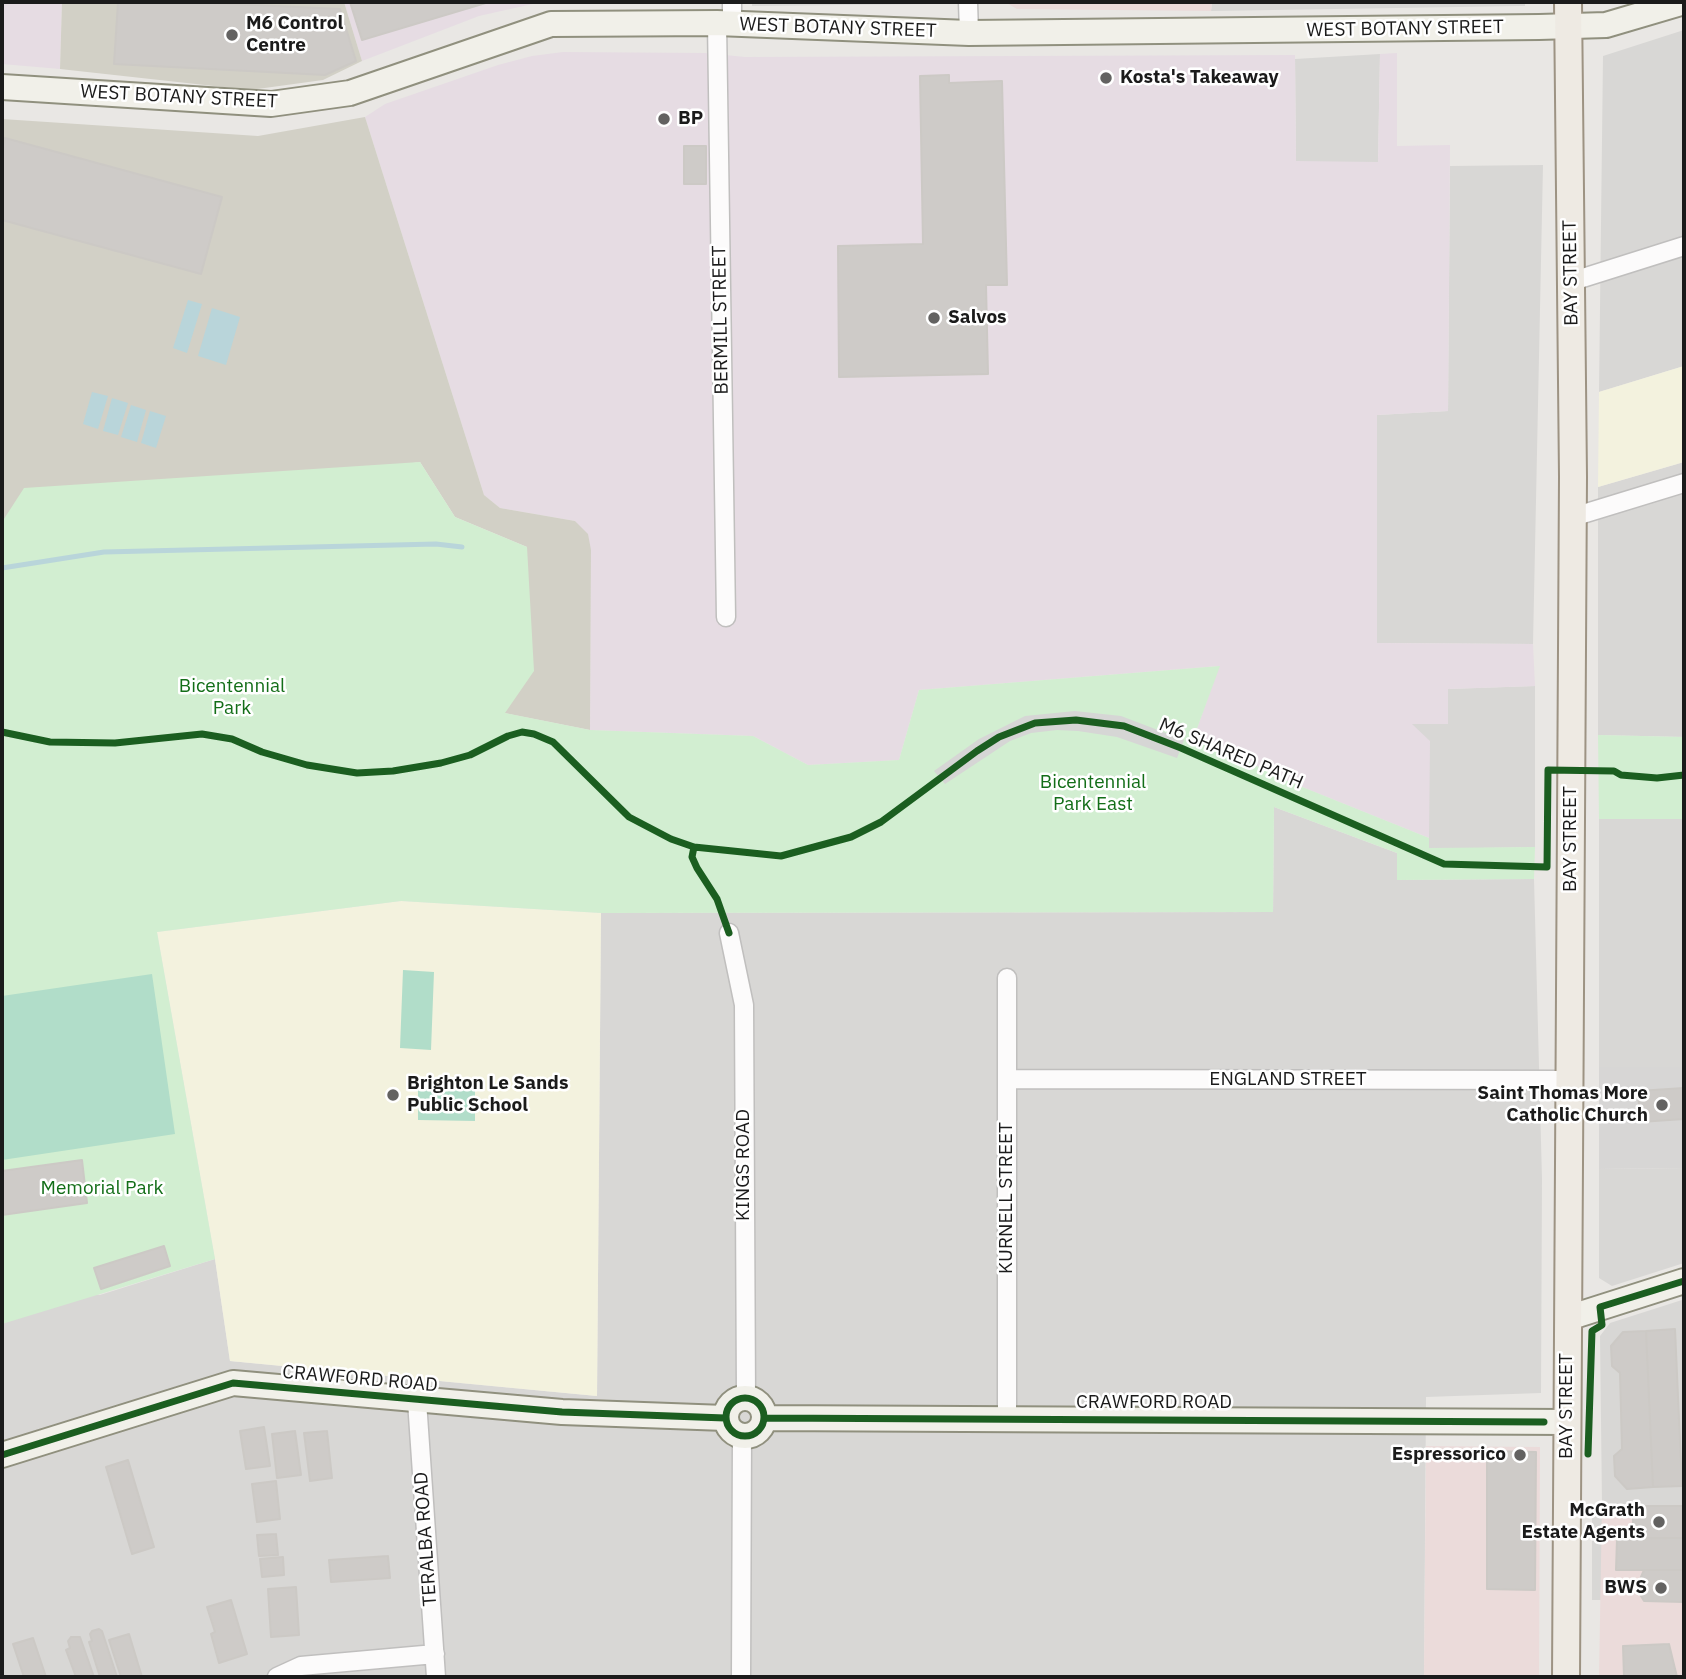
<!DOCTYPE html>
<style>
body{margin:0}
#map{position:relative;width:1686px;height:1679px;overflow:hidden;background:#e9e7e4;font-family:"IBM Plex Sans",sans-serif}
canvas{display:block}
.frame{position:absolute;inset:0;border:4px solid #1b1b1b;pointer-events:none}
</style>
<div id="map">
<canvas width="1686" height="1679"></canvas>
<div class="frame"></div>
</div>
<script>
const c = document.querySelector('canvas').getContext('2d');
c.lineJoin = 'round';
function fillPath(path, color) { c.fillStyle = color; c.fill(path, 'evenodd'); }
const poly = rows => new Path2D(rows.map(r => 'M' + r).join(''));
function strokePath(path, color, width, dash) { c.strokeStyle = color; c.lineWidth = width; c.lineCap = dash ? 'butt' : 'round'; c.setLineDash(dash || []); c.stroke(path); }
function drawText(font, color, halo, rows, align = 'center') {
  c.font = font + ' "IBM Plex Sans",sans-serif'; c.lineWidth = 5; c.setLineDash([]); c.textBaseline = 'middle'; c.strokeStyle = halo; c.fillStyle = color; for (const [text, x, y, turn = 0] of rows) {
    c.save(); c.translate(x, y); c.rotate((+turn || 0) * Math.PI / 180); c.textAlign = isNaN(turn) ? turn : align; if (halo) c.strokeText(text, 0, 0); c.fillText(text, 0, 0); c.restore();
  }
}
fillPath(poly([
 [752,2,928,2,928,4,752,6],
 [1212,2,1525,2,1525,6,1520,6,1211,11],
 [1684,30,1684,366,1599,392,1603,56],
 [1380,54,1378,162,1296,162,1295,59],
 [1543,165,1533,644,1377,643,1377,415,1448,411,1450,166],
 [1684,462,1684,737,1598,735,1598,487],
 [1535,686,1535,847,1428,849,1429,838,1411,724,1448,724,1447,689],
 [1274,807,1397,853,1397,880,1534,879,1542,1179,1541,1393,1426,1397,1424,1677,2,1677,2,1277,100,1295,215,1259,230,1361,597,1396,601,913,1273,912],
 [1599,819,1684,819,1684,1067,1599,1067],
 [1684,1168,1684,1263,1612,1286,1599,1278,1599,1169],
 [1684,1291,1684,1506,1633,1505,1642,1600,1592,1600,1592,1504,1602,1504,1600,1336,1610,1323,1682,1300,1681,1292]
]), '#d8d7d5');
fillPath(poly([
 [1005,2,1212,2,1211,11,1017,9],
 [1426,1446,1540,1447,1539,1677,1424,1677],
 [1602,1504,1684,1506,1684,1677,1599,1677]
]), '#ebdbda');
fillPath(poly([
 [2,2,62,2,60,69,2,64],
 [344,2,558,2,537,3,479,16,362,61],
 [563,52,705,53,745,57,1295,55,1296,161,1378,162,1380,54,1397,53,1397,146,1450,145,1448,411,1377,415,1377,643,1533,644,1535,686,1448,689,1448,724,1412,724,1430,741,1429,838,1280,778,1195,734,1219,666,919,690,899,760,808,765,753,736,590,730,591,550,575,521,500,508,484,495,365,117,385,104,498,65,532,56]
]), '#e6dce3');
fillPath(poly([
 [1684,366,1684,462,1598,487,1599,392],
 [401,901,601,913,597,1396,230,1361,215,1259,157,932]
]), '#f3f2de');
fillPath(poly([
 [1599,1067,1684,1067,1684,1168,1599,1169]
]), '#d7d6d5');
fillPath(poly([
 [62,2,344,2,362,61,323,80,250,90,60,69],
 [365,117,484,495,500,508,575,521,588,534,591,550,590,730,504,713,527,547,455,517,420,462,2,522,2,119,258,136]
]), '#d2d0c6');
fillPath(poly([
 [420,462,455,517,527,547,534,671,505,713,590,730,753,736,808,765,899,760,919,690,1220,666,1195,734,1280,778,1429,838,1429,848,1535,847,1534,879,1397,880,1397,853,1274,807,1273,912,601,913,401,901,157,932,215,1259,2,1324,2,522,24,488],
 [1598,735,1684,737,1684,819,1599,819]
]), '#d2eed1');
fillPath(poly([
 [403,970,434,972,431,1050,400,1048],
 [152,974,175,1134,2,1160,2,996],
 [418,1084,475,1084,475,1121,418,1120]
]), '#b1ddc9');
fillPath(poly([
 [188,300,202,304,187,353,173,348],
 [212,308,240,317,226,365,198,356],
 [92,392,108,396,98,429,83,424],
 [112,398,128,403,118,435,103,431],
 [131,405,146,410,137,442,121,437],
 [150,411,166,416,156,448,141,443]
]), '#b9d5da');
fillPath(poly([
 [1075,711,1121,716,1184,740,1177,758,1117,737,1078,731,1057,730,1031,733,1010,741,945,784,934,771,979,739,1025,716]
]), '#d6d6d5');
strokePath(poly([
 [2,568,104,552,436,544,462,547]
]), '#b9d5da', 5);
const building = poly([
 [118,2,191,2,340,9,356,61,325,75,114,64,118,2],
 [350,2,489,2,362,40,350,2],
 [949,75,949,83,1002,81,1007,285,986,285,988,374,839,377,838,246,923,244,920,76,949,75],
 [5,138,222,197,201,274,2,220,2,152,5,138],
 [684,146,706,146,706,184,684,184,684,146],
 [1684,1088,1684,1119,1640,1122,1638,1091,1684,1088],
 [82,1160,87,1203,2,1215,2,1171,82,1160],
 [164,1246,170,1266,101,1289,94,1268,164,1246],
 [1675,1329,1682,1486,1653,1487,1646,1331,1675,1329],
 [1646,1331,1653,1487,1627,1489,1615,1476,1614,1456,1622,1449,1620,1373,1612,1366,1611,1346,1623,1332,1646,1331],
 [264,1427,270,1466,246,1469,240,1431,264,1427],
 [295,1431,301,1475,277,1478,272,1434,295,1431],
 [327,1431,332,1478,310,1481,304,1433,327,1431],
 [1487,1451,1536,1452,1535,1590,1487,1589,1487,1451],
 [128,1460,154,1547,132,1554,106,1467,128,1460],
 [276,1481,280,1519,257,1522,252,1484,276,1481],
 [1633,1506,1684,1506,1684,1538,1633,1538,1633,1506],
 [276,1534,278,1555,259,1556,257,1535,276,1534],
 [1684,1538,1684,1570,1616,1570,1617,1539,1684,1538],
 [388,1556,390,1578,331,1582,329,1560,388,1556],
 [283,1557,284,1575,262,1577,260,1559,283,1557],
 [1644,1570,1684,1570,1684,1602,1644,1601,1638,1591,1638,1584,1644,1570],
 [296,1587,299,1635,271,1637,268,1589,296,1587],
 [231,1600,247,1654,219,1663,211,1634,215,1632,207,1607,231,1600],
 [99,1629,102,1631,117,1677,100,1677,89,1642,92,1641,90,1634,92,1631,99,1629],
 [129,1634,142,1677,121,1677,109,1640,129,1634],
 [71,1637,80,1637,94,1677,76,1677,66,1650,70,1648,68,1641,71,1637],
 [33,1638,46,1677,24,1677,13,1644,33,1638],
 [1669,1644,1677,1677,1624,1677,1623,1646,1669,1644]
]);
fillPath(building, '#cecbc8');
strokePath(building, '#ccc9c5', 2);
const street = poly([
 [732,2,732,25],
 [968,2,969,33],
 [717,23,726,617],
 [1570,282,1684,246],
 [1573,517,1684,483],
 [729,933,744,1005,746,1398],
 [1007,1079,1570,1080],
 [417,1401,436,1677],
 [1007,1418,1007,978],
 [277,1677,301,1666,435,1654],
 [741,1677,742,1436]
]);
const secondary = poly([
 [2,87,271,104,350,93,551,24,717,23,969,33,1539,27,1606,25,1684,2],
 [1568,1318,1684,1281],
 '726 1417a19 19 0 1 1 38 0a19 19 0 1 1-38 0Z',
 [764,1418,1567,1422],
 [2,1455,233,1383,562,1412,725,1418]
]);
const primary = poly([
 [1566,1677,1573,477,1568,2]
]);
strokePath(street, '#c0bfbe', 21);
strokePath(secondary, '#90907e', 28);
strokePath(primary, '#9d9383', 30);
strokePath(street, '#fcfbfb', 18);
strokePath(secondary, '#f1f0e9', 24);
strokePath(primary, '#eeeae3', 26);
strokePath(poly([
 [2,732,50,742,115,743,202,734,232,739,262,752,307,765,357,773,393,771,441,763,470,755,508,736,522,732,534,734,553,742,629,817,671,839,694,847,781,856,851,837,881,822,977,751,999,737,1035,723,1076,720,1124,726,1181,748,1444,864,1547,867,1548,770,1614,771,1621,775,1657,778,1684,775],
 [694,847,692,857,697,868,717,899,729,933],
 '726 1417a19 19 0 1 1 38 0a19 19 0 1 1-38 0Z',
 [764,1418,1544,1422],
 [1588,1454,1592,1331,1602,1325,1600,1307,1684,1281],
 [2,1455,233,1383,562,1412,725,1418]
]), '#1b5e20', 7);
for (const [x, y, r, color] of [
 [232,35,7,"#636261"],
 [1106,78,7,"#636261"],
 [664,119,7,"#636261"],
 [934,318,7,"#636261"],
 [393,1095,7,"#636261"],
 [1662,1105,7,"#636261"],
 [1520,1455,7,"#636261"],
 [1659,1522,7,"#636261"],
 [1661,1588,7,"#636261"]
]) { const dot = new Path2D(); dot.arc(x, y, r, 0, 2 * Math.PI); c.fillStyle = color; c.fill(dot); strokePath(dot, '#fff', 2.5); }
drawText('bold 19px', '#1b1b1b', '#fff', [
 ["M6 Control",246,24],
 ["Centre",246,46],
 ["Kosta's Takeaway",1120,78],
 ["BP",678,119],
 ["Salvos",948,318],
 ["Brighton Le Sands",407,1084],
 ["Public School",407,1106],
 ["Saint Thomas More",1648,1094,"right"],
 ["Catholic Church",1648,1116,"right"],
 ["Espressorico",1506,1455,"right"],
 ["McGrath",1645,1511,"right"],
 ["Estate Agents",1645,1533,"right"],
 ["BWS",1647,1588,"right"]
], 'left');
drawText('19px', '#1b1b1b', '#fff', [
 ["WEST BOTANY STREET",838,28,2],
 ["WEST BOTANY STREET",1405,29,-1],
 ["WEST BOTANY STREET",179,97,3],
 ["BAY STREET",1571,273,-91],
 ["BERMILL STREET",721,320,-91],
 ["M6 SHARED PATH",1231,754,23],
 ["BAY STREET",1571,839,-90],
 ["ENGLAND STREET",1288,1080],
 ["KINGS ROAD",744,1165,-90],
 ["KURNELL STREET",1007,1198,-90],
 ["CRAWFORD ROAD",360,1379,5],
 ["CRAWFORD ROAD",1154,1403],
 ["BAY STREET",1567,1406,-90],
 ["TERALBA ROAD",426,1539,-94]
]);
drawText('19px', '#136e18', '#fff', [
 ["Bicentennial",232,687],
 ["Park",232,709],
 ["Bicentennial",1093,783],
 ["Park East",1093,805],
 ["Memorial Park",102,1189]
]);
</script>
